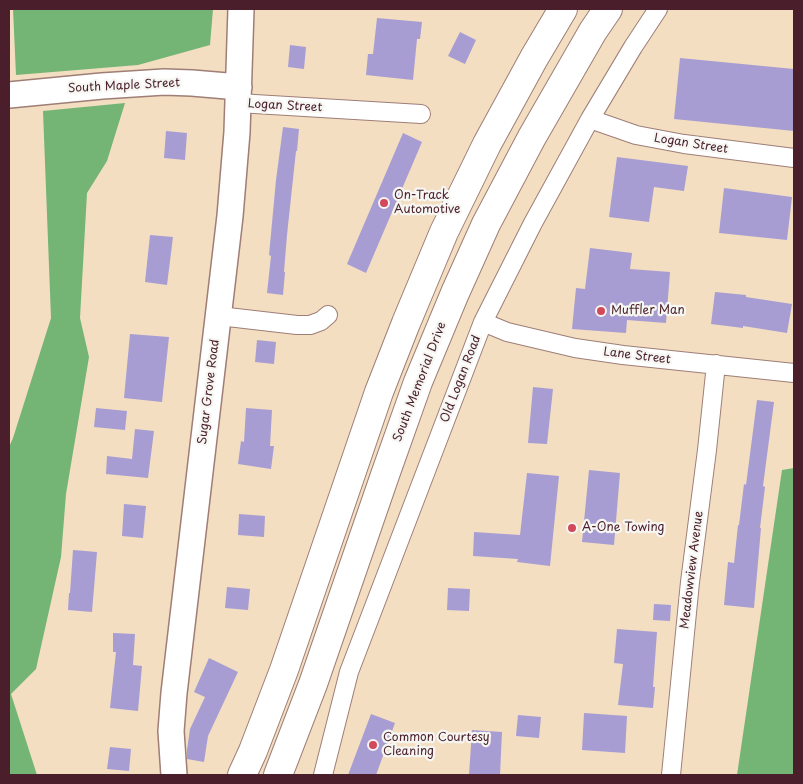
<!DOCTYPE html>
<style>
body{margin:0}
#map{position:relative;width:803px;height:784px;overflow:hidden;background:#f3dec2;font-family:"Playpen Sans",sans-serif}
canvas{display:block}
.frame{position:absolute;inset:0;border:10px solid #4a1f2b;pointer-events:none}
</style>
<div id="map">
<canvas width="803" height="784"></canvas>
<div class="frame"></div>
</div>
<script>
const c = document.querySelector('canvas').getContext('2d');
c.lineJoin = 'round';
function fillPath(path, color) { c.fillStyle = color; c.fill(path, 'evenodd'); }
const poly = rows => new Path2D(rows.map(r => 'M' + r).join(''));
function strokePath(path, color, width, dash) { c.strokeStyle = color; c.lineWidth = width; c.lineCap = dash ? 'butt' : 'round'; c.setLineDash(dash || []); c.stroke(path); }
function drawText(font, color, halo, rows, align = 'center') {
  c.font = font + ' "Playpen Sans",sans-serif'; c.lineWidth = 4.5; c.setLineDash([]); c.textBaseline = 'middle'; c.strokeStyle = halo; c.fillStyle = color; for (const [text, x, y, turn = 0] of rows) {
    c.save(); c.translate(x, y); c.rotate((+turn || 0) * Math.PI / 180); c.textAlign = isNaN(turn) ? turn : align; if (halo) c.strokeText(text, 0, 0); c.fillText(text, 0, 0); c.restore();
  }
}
fillPath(poly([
 [13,9,213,9,210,45,138,65,16,75],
 [125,103,107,161,87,193,80,318,89,357,66,494,61,557,36,669,11,694,37,775,9,775,9,447,13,438,51,318,43,111],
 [794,468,794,775,737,775,782,470]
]), '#74b475');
fillPath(poly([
 [377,18,422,22,420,39,417,39,413,80,366,75,368,54,373,54],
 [460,32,476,40,465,64,448,56],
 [290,45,306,47,304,69,288,67],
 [680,58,794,69,794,131,674,119],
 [283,127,299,129,297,151,296,151,287,235,284,272,285,272,283,295,267,293,271,256,269,255,276,180],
 [166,131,187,133,185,160,164,158],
 [403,133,422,142,366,273,347,264],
 [617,157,688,166,684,191,654,187,649,222,609,217],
 [724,188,792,197,787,240,719,233],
 [150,235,173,237,167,285,145,282],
 [590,248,632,253,630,269,670,272,666,323,627,320,626,333,572,329,576,288,585,289],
 [715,292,746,295,746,297,792,304,787,333,743,326,743,328,711,324],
 [130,334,169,337,162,402,124,398],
 [257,340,276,342,274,364,255,362],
 [533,387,553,389,547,444,528,443],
 [757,400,774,402,763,486,765,487,760,528,761,528,754,608,724,605,728,562,734,563,738,525,739,525,744,484,746,485],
 [96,408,127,411,125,430,94,427],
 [246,408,272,410,270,446,274,446,271,469,238,464,241,441,244,442],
 [135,429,154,431,148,478,106,474,107,456,132,459],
 [589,470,620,473,614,545,582,542],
 [527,473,559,476,550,566,517,562,518,559,473,556,474,532,520,535],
 [124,504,146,506,143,538,122,536],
 [239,514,265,516,264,537,238,535],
 [73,550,97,552,92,612,68,610,69,593,70,593],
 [227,587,250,589,248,610,225,608],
 [448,588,470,589,469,611,447,610],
 [654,604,671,605,670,621,653,620],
 [617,629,657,632,653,687,655,687,653,708,618,705,623,664,614,663],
 [113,633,135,634,133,665,142,666,138,711,110,708,116,652,113,652],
 [209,658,238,672,208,736,204,762,187,759,187,750,190,729,205,697,194,692],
 [584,713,627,716,625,753,582,750],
 [371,714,395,723,376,775,348,775],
 [518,715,541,717,539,738,516,736],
 [472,730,502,732,500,775,469,775],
 [110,747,131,749,129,771,107,769]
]), '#a79dd3');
const street = poly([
 [238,103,421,114],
 [590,119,636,135,684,144,794,158],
 [219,316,297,325,310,325,321,321,328,315],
 [483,322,507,332,575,348,623,355,794,373],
 [323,775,349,672,483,322,533,223,590,119,633,47,658,9],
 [671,775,690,582,707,450,716,364]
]);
const secondary = poly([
 [9,95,102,86,164,82,192,83,239,87],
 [174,775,171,731,174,693,230,216,237,132,241,9]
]);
const highway = poly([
 [242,775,253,751,284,670,379,392,406,323,444,232,487,144,534,58,563,9],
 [278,775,313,684,385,475,418,382,455,293,486,224,532,137,593,31,608,9]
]);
strokePath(street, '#9e7e76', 20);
strokePath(secondary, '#9e7e76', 28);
strokePath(highway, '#9e7e76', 30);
strokePath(street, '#fff', 18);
strokePath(secondary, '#fff', 25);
strokePath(highway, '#fff', 28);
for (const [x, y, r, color] of [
 [384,203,5,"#d1495b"],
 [601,311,5,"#d1495b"],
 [572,528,5,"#d1495b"],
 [373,745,5,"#d1495b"]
]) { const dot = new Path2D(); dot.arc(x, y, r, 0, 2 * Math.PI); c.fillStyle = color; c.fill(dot); strokePath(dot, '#f6f6f2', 2); }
drawText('12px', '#4a1f2b', '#f6f6f2', [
 ["South Maple Street",124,86,-3],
 ["Logan Street",285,106,3],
 ["Logan Street",691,144,9],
 ["Lane Street",637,356,7],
 ["Old Logan Road",461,379,-69],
 ["South Memorial Drive",420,382,-69],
 ["Sugar Grove Road",209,392,-83],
 ["Meadowview Avenue",692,570,-83]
]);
drawText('12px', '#4a1f2b', '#f6f6f2', [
 ["On-Track",394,196],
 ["Automotive",394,210],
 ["Muffler Man",611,311],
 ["A-One Towing",582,528],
 ["Common Courtesy",383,738],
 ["Cleaning",383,752]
], 'left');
</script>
